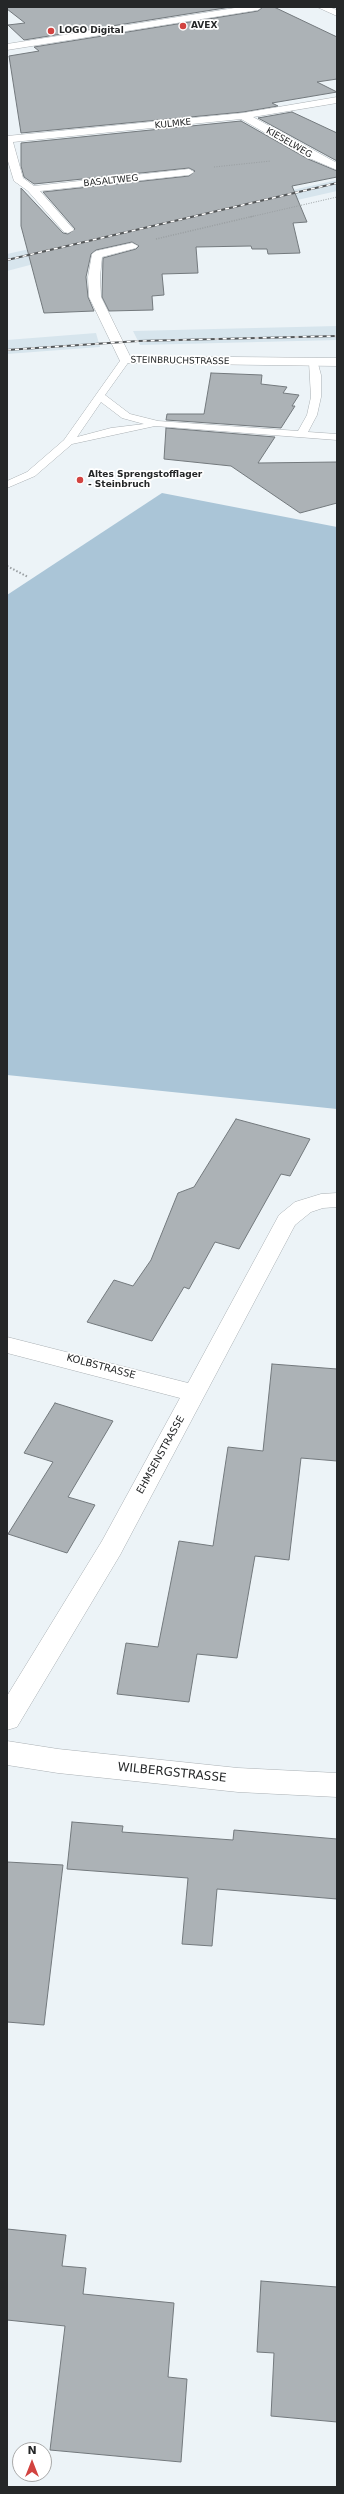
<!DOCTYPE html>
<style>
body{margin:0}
#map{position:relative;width:344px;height:2494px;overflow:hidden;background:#ecf3f7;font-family:"DejaVu Sans",sans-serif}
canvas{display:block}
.frame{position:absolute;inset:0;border:8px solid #252728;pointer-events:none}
.north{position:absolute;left:12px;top:2442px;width:40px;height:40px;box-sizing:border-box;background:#fff;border:1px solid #a8a9a9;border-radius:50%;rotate:0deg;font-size:11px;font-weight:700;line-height:16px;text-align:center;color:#252728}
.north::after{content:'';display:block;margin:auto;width:14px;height:18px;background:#d24340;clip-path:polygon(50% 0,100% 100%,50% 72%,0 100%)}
</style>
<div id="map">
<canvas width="344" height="2494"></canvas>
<div class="frame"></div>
<div class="north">N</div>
</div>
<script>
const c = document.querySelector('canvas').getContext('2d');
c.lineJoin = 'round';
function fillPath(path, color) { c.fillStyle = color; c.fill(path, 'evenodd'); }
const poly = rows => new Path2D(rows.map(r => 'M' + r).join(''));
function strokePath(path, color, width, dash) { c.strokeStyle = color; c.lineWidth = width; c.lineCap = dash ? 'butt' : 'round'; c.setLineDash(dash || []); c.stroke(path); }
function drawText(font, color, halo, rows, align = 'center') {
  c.font = font + ' "DejaVu Sans",sans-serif'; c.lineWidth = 3.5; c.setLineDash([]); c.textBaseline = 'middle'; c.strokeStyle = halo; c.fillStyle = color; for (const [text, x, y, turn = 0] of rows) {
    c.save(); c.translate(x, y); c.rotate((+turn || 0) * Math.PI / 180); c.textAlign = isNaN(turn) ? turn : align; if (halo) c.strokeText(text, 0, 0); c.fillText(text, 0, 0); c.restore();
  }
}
fillPath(poly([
 [337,180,337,191,156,232,7,271,7,254],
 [337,326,337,340,140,345,133,331],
 [96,333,100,347,7,354,7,340]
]), '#d7e5ed');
fillPath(poly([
 [162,493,337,527,337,1109,7,1075,7,595]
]), '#aac5d7');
const building = poly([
 [7,7,231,7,24,40,8,25,25,23,7,9,7,7],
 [263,7,274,7,337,37,337,79,317,82,337,92,272,103,278,106,243,112,21,133,9,56,39,51,34,47,258,11,263,7],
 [292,112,337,133,337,161,258,118,292,112],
 [241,121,308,159,337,171,337,177,292,186,307,222,293,223,300,253,268,254,267,249,252,249,251,246,196,247,198,273,162,274,164,295,152,296,153,310,109,311,102,297,103,258,136,249,139,246,132,242,96,250,91,254,86,277,88,297,94,311,44,313,21,226,21,188,63,233,68,234,75,229,43,192,189,176,195,171,189,168,34,184,24,177,21,166,21,143,241,121],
 [211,373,262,375,261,384,287,387,283,393,299,395,292,406,295,406,281,428,166,420,167,414,204,414,211,373],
 [166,428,275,437,258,463,337,462,337,503,300,513,231,466,164,459,166,428],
 [236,1119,310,1139,290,1176,281,1174,239,1249,215,1242,189,1289,184,1287,152,1341,87,1322,114,1280,133,1286,151,1260,178,1193,194,1187,236,1119],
 [272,1364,337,1369,337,1461,301,1458,289,1560,255,1556,237,1658,197,1654,189,1702,117,1694,126,1643,158,1647,179,1541,213,1546,228,1447,263,1451,272,1364],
 [55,1403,113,1421,68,1497,95,1505,67,1553,8,1534,53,1462,24,1453,55,1403],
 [72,1822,123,1826,122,1832,233,1840,234,1830,337,1839,337,1899,217,1889,212,1946,182,1944,188,1878,67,1869,72,1822],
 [7,1862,63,1865,44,2025,7,2022,7,1862],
 [7,2229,66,2235,62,2266,86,2268,83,2294,174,2303,168,2377,187,2379,181,2462,50,2450,65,2326,7,2320,7,2229],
 [261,2281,337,2287,337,2422,271,2416,274,2353,257,2352,261,2281]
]);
fillPath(building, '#acb2b6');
strokePath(building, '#73797d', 1);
const service = poly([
 [125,357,130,360,105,395,130,414,158,421,298,431,307,415,311,397,309,362,317,360,321,375,321,397,317,415,308,432,337,434,337,440,155,426,72,444,35,476,7,488,7,481,27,472,64,440,122,358,125,357],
 [101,402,122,418,144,424,111,428,77,437,101,402]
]);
const minor = poly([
 [317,7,329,7,337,10,337,16,317,7],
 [337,97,337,103,253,117,337,163,337,170,309,158,241,119,13,142,23,178,34,186,189,169,194,172,189,175,40,191,74,230,68,233,64,232,28,191,14,181,7,158,7,136,243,113,337,97],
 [132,243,138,246,136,248,102,257,100,277,101,297,130,356,337,358,337,366,121,363,89,297,88,277,92,254,96,251,132,243],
 [337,1193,337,1207,323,1208,311,1212,295,1225,120,1555,17,1727,7,1730,7,1696,102,1541,180,1398,7,1353,7,1337,188,1383,279,1215,295,1202,321,1194,337,1193],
 [7,1741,58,1749,238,1768,337,1773,337,1797,238,1792,58,1773,7,1765,7,1741]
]);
const secondary = poly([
 [241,7,262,7,258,10,7,50,7,44,241,7]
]);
strokePath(service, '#aab0b4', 1);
strokePath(minor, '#aab0b4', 1);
strokePath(secondary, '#aab0b4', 1);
strokePath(poly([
 [214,167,271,161],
 [250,217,337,197]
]), '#999ea1', 1, [1, 1.5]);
strokePath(poly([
 [156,239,254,216]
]), '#999ea1', 1.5, [1, 1.5]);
strokePath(poly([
 [7,566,28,577]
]), '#999ea1', 2, [1.5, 2]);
fillPath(service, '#fff');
fillPath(minor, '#fff');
fillPath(secondary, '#fff');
const rail = poly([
 [7,260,337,183],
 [7,350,138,341,337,336]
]);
strokePath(rail, '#545759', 2);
strokePath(rail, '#fff', 1.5, [4]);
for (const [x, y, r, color] of [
 [183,26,4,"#d24340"],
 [51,31,4,"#d24340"],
 [80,480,4,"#d24340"]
]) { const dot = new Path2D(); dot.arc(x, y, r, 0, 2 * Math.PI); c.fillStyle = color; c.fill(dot); strokePath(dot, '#fff', 1.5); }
drawText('bold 9px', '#252728', '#fff', [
 ["AVEX",191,26],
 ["LOGO Digital",59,31],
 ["Altes Sprengstofflager",88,475],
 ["- Steinbruch",88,485]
], 'left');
drawText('9px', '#252728', '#fff', [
 ["KULMKE",173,124,-6],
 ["KIESELWEG",289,143,30],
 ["BASALTWEG",111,181,-6],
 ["STEINBRUCHSTRASSE",180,361,1]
]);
drawText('10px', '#252728', '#fff', [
 ["KOLBSTRASSE",101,1367,15],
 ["EHMSENSTRASSE",161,1455,-61]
]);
drawText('12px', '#252728', '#fff', [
 ["WILBERGSTRASSE",172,1773,6]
]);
</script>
